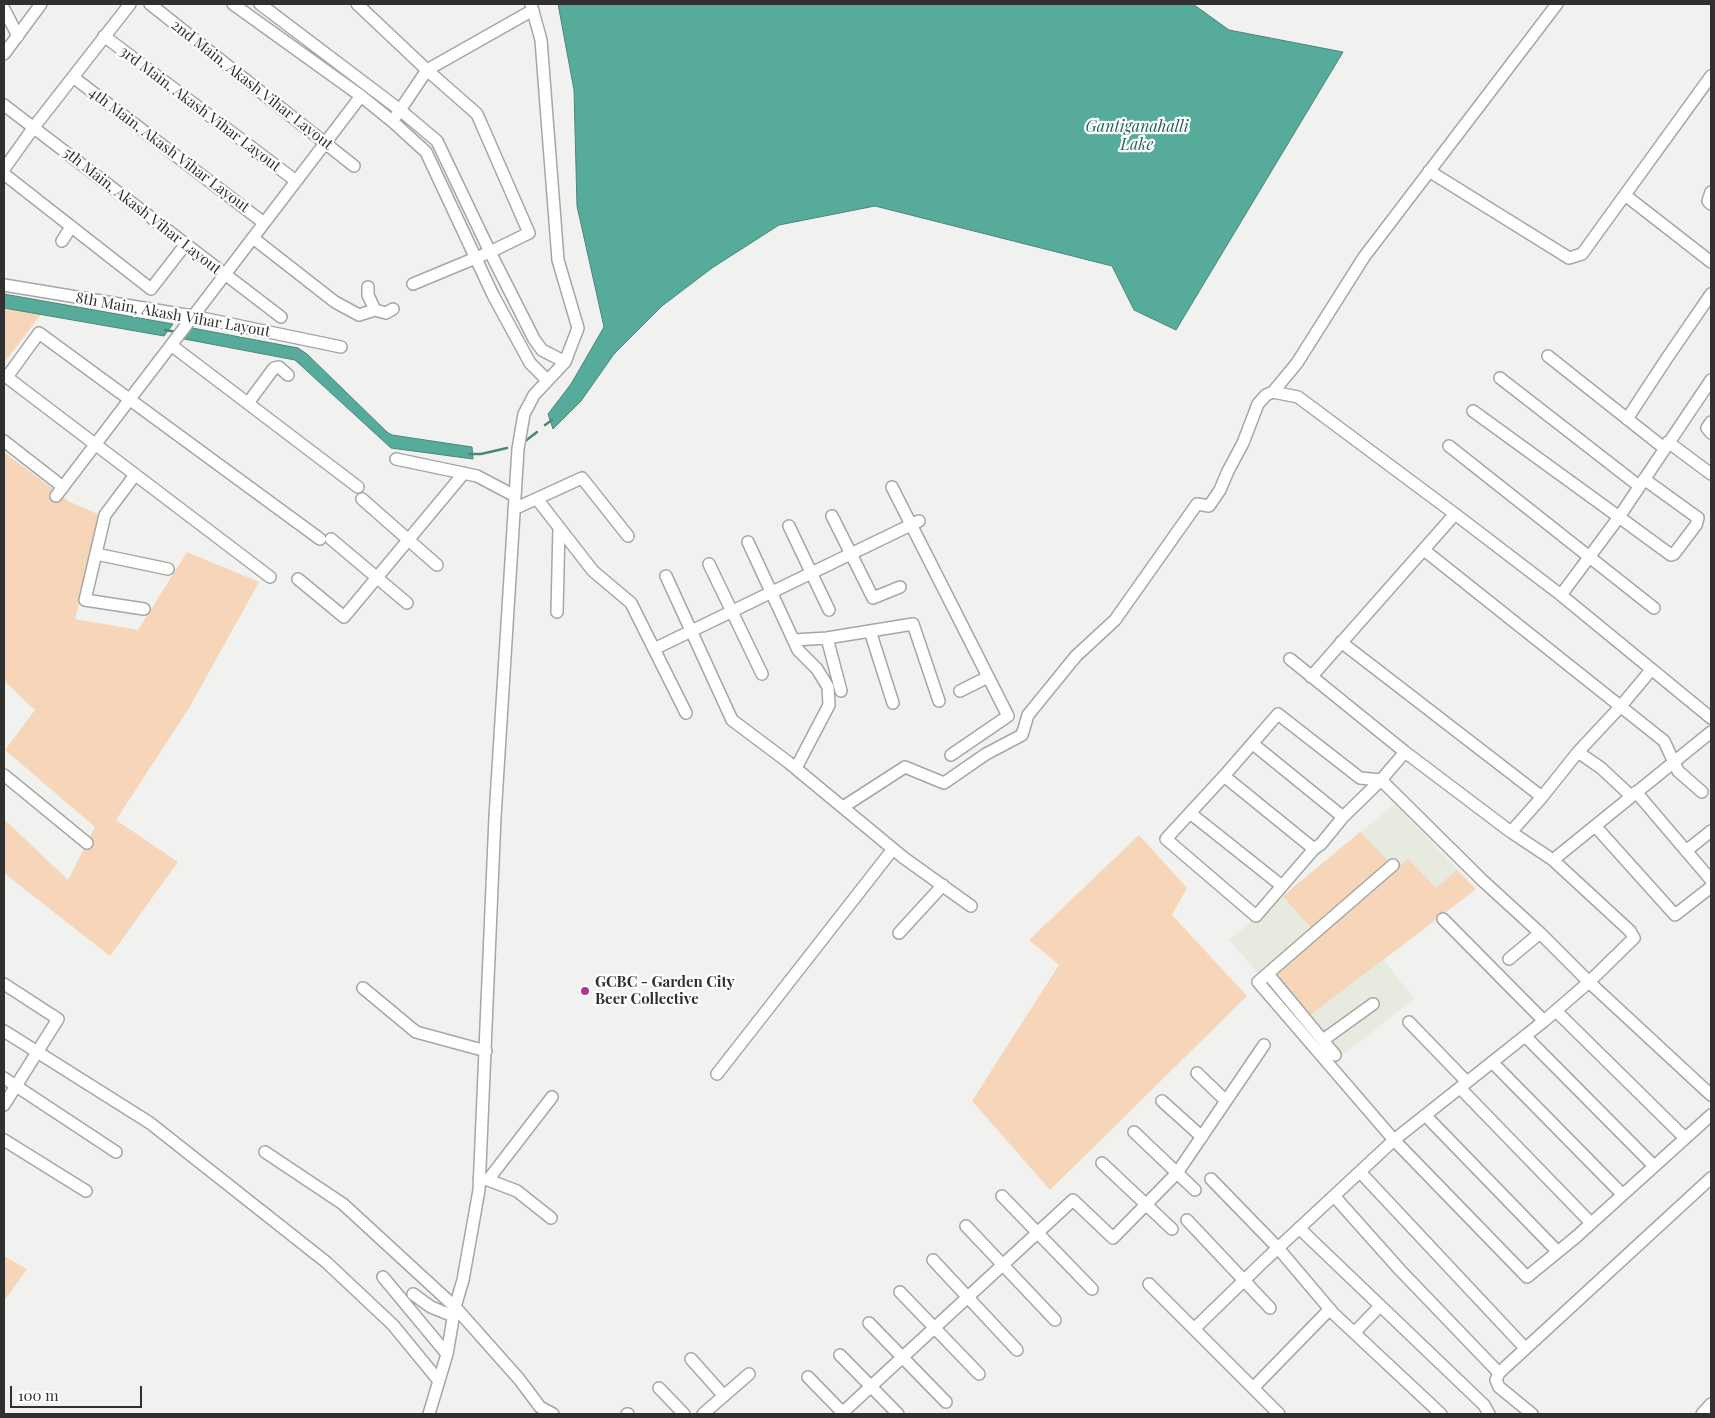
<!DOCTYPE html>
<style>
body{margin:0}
#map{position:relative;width:1715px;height:1418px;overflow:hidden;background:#f1f2ef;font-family:"Playfair Display",serif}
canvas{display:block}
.frame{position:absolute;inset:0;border:5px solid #30302f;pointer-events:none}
.scale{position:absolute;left:10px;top:1386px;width:132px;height:22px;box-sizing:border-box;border:2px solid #30302f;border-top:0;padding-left:6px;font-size:15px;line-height:18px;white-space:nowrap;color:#30302f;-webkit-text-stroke:4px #fff;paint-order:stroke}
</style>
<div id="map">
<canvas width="1715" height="1418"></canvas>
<div class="frame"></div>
<div class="scale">100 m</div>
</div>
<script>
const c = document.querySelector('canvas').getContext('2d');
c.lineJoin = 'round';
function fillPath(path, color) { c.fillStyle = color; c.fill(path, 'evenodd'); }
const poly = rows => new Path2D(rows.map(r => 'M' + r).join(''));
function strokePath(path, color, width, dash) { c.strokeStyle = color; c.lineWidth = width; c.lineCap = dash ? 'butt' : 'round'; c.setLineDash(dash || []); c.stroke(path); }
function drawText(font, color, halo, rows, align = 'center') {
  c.font = font + ' "Playfair Display",serif'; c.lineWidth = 4.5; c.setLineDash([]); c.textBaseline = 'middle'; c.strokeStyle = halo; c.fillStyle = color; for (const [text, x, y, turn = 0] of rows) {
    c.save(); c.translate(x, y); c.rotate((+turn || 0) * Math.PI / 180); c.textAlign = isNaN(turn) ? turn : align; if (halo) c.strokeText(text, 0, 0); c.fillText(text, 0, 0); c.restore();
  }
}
fillPath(poly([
 [1395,804,1476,889,1384,960,1414,999,1335,1061,1229,940]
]), '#e6eadf');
fillPath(poly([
 [4,308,41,314,4,363],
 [4,452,70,502,100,515,75,619,138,630,187,552,259,582,189,708,116,820,178,862,110,956,4,873,4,819,68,880,95,827,5,750,35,710,4,681],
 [1360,832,1389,862,1312,929,1283,896],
 [1139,835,1187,888,1172,915,1247,996,1050,1190,972,1101,1059,965,1029,940],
 [1408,859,1436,888,1457,870,1476,889,1309,1016,1275,976],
 [4,1256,27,1269,4,1301]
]), '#f6d5b8');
const water = poly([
 [558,4,1193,4,1229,30,1343,52,1176,330,1134,310,1112,266,875,206,779,225,712,268,662,306,614,354,581,401,553,429,548,414,571,384,604,327,577,206,574,90,558,4],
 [4,294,173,324,164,336,4,308,4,294],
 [187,327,298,348,307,354,387,432,392,435,472,447,473,459,391,448,295,360,179,338,187,327]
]);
fillPath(water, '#57ab9b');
strokePath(water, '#4b867b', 1);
strokePath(poly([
 [165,330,177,332],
 [545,425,552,420],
 [524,442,537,432],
 [469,454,481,454,507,448]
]), '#4b867b', 2.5);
const minor = poly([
 [150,4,354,166],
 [233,4,361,96,392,121,426,152,493,295,530,363,547,380],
 [260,4,400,110,437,141,490,252,534,339,542,350,565,362],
 [357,4,427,70,477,114,529,233,490,252,413,284],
 [4,9,18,36],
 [104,36,296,181],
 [4,54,41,4],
 [73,77,264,223],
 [4,105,281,317],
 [396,116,427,70,533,10],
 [4,169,34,127,130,4],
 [1429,171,1569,258,1582,254,1711,76],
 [4,174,151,289,185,245],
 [1711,192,1708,201,1711,204],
 [1625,195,1711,262],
 [253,238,335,302,359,315,375,310,386,313,393,309],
 [62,241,71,227],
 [4,285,192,316,341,347],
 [368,287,368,295,375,310],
 [171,345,358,487],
 [1548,356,1664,448],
 [4,375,270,577],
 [7,377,39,333,320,539],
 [1500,378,1639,486],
 [1273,392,1298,397,1455,514,1561,595,1711,718],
 [248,403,274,368,279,367,288,375],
 [1473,411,1619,517,1671,555,1674,554,1696,525,1698,518,1644,479],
 [1627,419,1667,358,1711,294],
 [1711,422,1707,428,1711,433],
 [4,441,63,487],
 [1668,442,1711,474],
 [1449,446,1654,608],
 [396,459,477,476,515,496],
 [135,475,105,515,85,600,144,609],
 [892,487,1008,716,951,755],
 [56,496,361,96],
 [362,499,437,565],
 [537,499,593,571,631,603,686,713],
 [514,509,582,478,628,536],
 [832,516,873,598,900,587],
 [789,526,829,610],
 [331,539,407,603],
 [748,542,798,650,817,669,828,687,829,705,796,768],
 [1424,550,1664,741,1678,771,1702,792],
 [96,554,168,569],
 [709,564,762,674],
 [666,576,732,720,788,762,904,858,971,906],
 [298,579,344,617,464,473],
 [1561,595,1619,517,1711,380],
 [557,612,559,528],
 [870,631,893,703],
 [827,638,841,691],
 [794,640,827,638,913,624,939,701],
 [1341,642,1542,797],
 [654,649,919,521],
 [1311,677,1455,514],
 [960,691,988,677],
 [1253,744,1343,817],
 [1405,752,1381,780,1343,817,1321,844,1314,849,1256,916,1166,839,1224,776,1278,714,1360,778,1381,780,1482,880,1540,933,1589,982,1711,1095],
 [1578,752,1601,768,1631,796],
 [4,775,87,843],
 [1224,776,1314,849],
 [1636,792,1711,880],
 [843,807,905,767,944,783,986,754,1022,735,1028,715,1076,656,1115,620,1197,504,1209,506,1220,490,1228,471,1243,443,1258,404,1266,395,1273,392,1297,363,1364,257,1557,4],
 [1190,813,1282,886],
 [1596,827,1675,915,1711,887],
 [1511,832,1542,797,1578,752,1621,706,1651,670],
 [1686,851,1711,831],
 [1553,860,1711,732],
 [1393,865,1258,982,1394,1140,1527,1277,1576,1237,1711,1115],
 [1443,919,1544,1021],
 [899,933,943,885],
 [1509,959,1540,933],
 [1268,974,1335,1055],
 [4,984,58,1019,4,1105],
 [363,988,416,1032,486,1051],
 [1556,1011,1685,1138],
 [1409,1022,1467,1082],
 [4,1031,150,1123,326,1262,393,1325,439,1381],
 [1525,1036,1654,1166],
 [1323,1040,1373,1004],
 [1492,1062,1622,1194],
 [1197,1073,1226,1101],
 [717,1074,893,849],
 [4,1078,116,1152],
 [1460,1088,1591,1223],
 [1162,1101,1202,1137],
 [1425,1115,1557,1251],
 [1134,1132,1195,1190],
 [4,1140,86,1191],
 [265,1152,343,1204,455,1307,519,1379,540,1407,553,1414],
 [1102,1163,1172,1229],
 [1360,1172,1525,1348],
 [479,1179,488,1180,552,1097],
 [1211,1179,1278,1248,1333,1313,1441,1414],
 [488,1180,517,1191,551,1218],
 [1002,1196,1092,1289],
 [1334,1196,1400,1270,1499,1373],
 [1187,1220,1270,1308],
 [966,1226,1055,1320],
 [1299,1228,1484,1405,1489,1414],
 [933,1260,1017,1350],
 [383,1277,447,1354],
 [1149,1284,1279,1414],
 [900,1292,979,1374],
 [413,1294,431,1307,453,1316],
 [869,1323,946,1402],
 [1194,1329,1264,1261,1394,1140,1544,1021,1589,982,1634,938,1630,931,1553,860,1511,832,1405,752,1290,659],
 [1354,1333,1380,1306],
 [840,1355,898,1414],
 [691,1359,724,1396],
 [808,1377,844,1414],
 [659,1388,684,1414],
 [1253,1388,1330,1309],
 [429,1414,447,1354,455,1307,463,1280,479,1190,495,817,518,449,524,414,534,395,565,362,578,328,558,260,541,40,531,4],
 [627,1414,628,1414],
 [703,1414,749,1374],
 [841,1414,1073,1200,1113,1238,1177,1173,1264,1045],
 [1532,1414,1499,1387,1496,1380,1499,1373,1711,1178],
 [1702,1414,1711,1404]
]);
strokePath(minor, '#a6a7a4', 14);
strokePath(minor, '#fff', 11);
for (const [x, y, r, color] of [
 [585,991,5,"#ac3892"]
]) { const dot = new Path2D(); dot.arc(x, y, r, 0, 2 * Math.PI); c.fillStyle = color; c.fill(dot); strokePath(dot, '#fff', 2); }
drawText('15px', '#30302f', '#fff', [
 ["2nd Main, Akash Vihar Layout",252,85,38],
 ["3rd Main, Akash Vihar Layout",200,109,37],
 ["4th Main, Akash Vihar Layout",169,150,37],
 ["5th Main, Akash Vihar Layout",142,211,38],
 ["8th Main, Akash Vihar Layout",173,315,10]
]);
drawText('bold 15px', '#30302f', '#fff', [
 ["GCBC - Garden City",595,982],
 ["Beer Collective",595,999]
], 'left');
drawText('italic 16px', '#1f6257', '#fff', [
 ["Gantiganahalli",1137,127],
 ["Lake",1137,145]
]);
</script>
